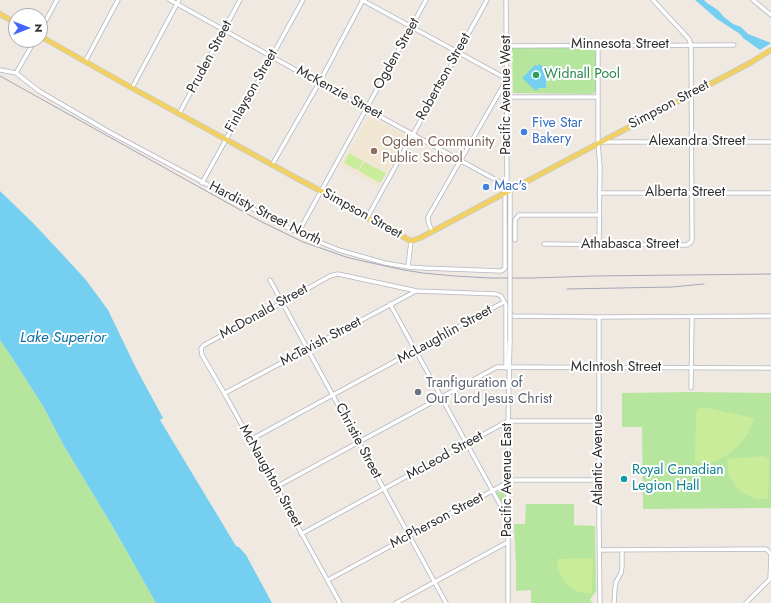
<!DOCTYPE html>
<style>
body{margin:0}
#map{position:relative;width:771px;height:603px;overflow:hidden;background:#efe9e1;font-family:Jost,sans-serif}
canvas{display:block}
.north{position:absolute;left:8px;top:8px;width:40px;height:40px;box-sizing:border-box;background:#fff;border:1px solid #ababab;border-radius:50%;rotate:90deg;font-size:11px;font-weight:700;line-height:16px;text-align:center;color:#2e2e2e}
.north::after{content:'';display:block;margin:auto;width:14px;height:18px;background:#4264fb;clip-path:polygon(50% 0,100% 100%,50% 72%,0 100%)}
</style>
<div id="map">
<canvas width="771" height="603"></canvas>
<div class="north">N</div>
</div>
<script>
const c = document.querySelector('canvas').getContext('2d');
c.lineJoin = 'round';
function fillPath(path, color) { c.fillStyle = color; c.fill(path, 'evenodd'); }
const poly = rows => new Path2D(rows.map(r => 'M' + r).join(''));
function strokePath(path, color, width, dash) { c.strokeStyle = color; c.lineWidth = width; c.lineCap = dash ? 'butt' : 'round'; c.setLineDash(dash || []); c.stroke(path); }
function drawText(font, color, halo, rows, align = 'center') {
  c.font = font + ' Jost,sans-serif'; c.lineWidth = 4; c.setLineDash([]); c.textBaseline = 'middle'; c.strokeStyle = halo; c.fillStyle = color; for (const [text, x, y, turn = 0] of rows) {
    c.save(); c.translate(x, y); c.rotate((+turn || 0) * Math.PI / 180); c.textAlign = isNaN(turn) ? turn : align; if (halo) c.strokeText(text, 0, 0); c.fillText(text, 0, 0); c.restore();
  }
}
fillPath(poly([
 [369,116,406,136,379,187,341,166]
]), '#f0e6d1');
fillPath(poly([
 [512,48,593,48,595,49,596,52,597,91,592,94,513,93],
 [0,340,13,359,43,406,64,446,113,527,156,603,0,603],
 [691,392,771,393,771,508,643,509,642,427,622,427,622,393],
 [502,489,504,489,505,491,504,503,503,505,497,497,496,494,498,491],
 [526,504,574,504,574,525,595,526,596,591,590,600,593,603,531,603,531,590,516,591,516,565,514,524,525,524]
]), '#b6e59e');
fillPath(poly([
 [349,153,363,161,358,170,344,163],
 [364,162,386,173,380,183,359,171],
 [703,407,754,418,748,434,737,447,725,457,711,463,695,462,696,413,698,409],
 [763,456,769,460,768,499,756,499,741,492,729,477,727,459],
 [593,558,592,593,586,593,576,591,567,585,562,578,558,568,557,559]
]), '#c9ec9a');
fillPath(poly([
 [695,0,704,0,707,3,718,10,724,17,733,24,741,27,748,34,771,43,760,50,743,38,740,34,717,19],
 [539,64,544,67,545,65,550,70,548,72,548,79,546,79,546,88,539,88,536,91,522,78,535,65,538,66],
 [0,191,33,223,64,256,86,280,108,310,136,368,163,418,160,420,236,546,239,547,246,555,272,603,156,603,113,527,64,446,43,406,13,359,0,340]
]), '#75cff0');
const minor = poly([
 [170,0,319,83,507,186],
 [362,0,507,79],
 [506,0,507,186,510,189,510,221],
 [753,0,771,15],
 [40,31,57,0],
 [507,46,734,45],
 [598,46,598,142,600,168,599,245],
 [85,62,118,0],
 [0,70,16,73,39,91,111,133,298,233,339,250,385,263,408,267,424,268,501,271,503,270,505,268,505,192],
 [16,73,35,40],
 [132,88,179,0],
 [507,97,598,97],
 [179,114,240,0],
 [601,142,771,142],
 [272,165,319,83,363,0],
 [202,183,303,0],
 [599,193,771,193],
 [367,218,487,0],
 [432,231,429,224,428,220,428,217,507,79],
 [298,233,426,0],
 [515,240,515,220,519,215,599,215],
 [544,244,687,245,691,242,692,240,691,45,689,39,653,0],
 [408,267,411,241],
 [270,280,446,603],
 [390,304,507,517],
 [506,306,506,368],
 [599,317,599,523,600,603],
 [691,388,692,317],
 [225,393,416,291],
 [250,440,504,302],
 [276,487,497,367,771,368],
 [301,534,508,421,599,421],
 [600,550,766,549,771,554,770,579,746,603],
 [328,580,492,491,508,482,513,480,599,480],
 [340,603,227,398,202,355,201,349,202,347,204,345,269,310,330,276,338,274,417,291,496,294,501,296,512,316,599,317,771,316],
 [396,603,508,542],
 [508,603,508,425,510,341],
 [614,603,615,588,616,582,621,573,622,567,622,550]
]);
const major = poly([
 [0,14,16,23],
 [40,36,132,88,300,180,321,191,367,218,400,235,411,241,420,238,750,63,771,50]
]);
strokePath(minor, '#b4b7c1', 5);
strokePath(major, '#c9c9c9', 6);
strokePath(minor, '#fff', 3.5);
strokePath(major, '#f2d163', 4.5);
strokePath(poly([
 [0,76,260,221,303,242,346,257,367,262,404,270,423,273,454,276,490,278,532,278,594,276,771,274],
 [567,289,672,287,704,284]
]), '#a3a6b8', 1);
const minorBridge = poly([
 [510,221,510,341]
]);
strokePath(minorBridge, '#b4b7c1', 5, []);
strokePath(minorBridge, '#fff', 3.5);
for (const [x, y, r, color] of [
 [536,75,4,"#2e9e5b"],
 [524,132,4,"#3f7fe0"],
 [374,151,4,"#8d6e63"],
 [486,187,4,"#3f7fe0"],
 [418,392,4,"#6b7280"],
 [624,479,4,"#0f9aa8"]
]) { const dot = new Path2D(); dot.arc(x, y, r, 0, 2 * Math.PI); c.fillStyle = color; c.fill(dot); strokePath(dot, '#fff', 1.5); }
drawText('14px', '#2e2e2e', '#fff', [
 ["Minnesota Street",620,45],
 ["Ogden Street",397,54,-61],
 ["Pruden Street",210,57,-62],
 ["Robertson Street",444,77,-61],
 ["Finlayson Street",252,91,-61],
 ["McKenzie Street",339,93,29],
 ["Pacific Avenue West",507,95,-90],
 ["Simpson Street",669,105,-28],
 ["Alexandra Street",697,142],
 ["Alberta Street",685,193],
 ["Hardisty Street North",265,214,27],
 ["Simpson Street",362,214,29],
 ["Athabasca Street",630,245],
 ["McDonald Street",264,312,-29],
 ["McLaughlin Street",445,335,-29],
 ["McTavish Street",321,342,-28],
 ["McIntosh Street",616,368],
 ["Christie Street",358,441,62],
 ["McLeod Street",445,456,-29],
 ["Atlantic Avenue",599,460,-90],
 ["McNaughton Street",270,476,61],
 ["Pacific Avenue East",508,480,-90],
 ["McPherson Street",437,521,-28]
]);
drawText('14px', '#27864d', '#fff', [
 ["Widnall Pool",544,75]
], 'left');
drawText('14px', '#366cbe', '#fff', [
 ["Five Star",532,124],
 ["Bakery",532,140],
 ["Mac's",494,187]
], 'left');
drawText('14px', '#785e54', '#fff', [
 ["Ogden Community",382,143],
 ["Public School",382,159]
], 'left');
drawText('14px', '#5b616d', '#fff', [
 ["Tranfiguration of",426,384],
 ["Our Lord Jesus Christ",426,400]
], 'left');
drawText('14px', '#0d838f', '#fff', [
 ["Royal Canadian",632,471],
 ["Legion Hall",632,487]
], 'left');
drawText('italic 15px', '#0d6fa3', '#fff', [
 ["Lake Superior",63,338]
]);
</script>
